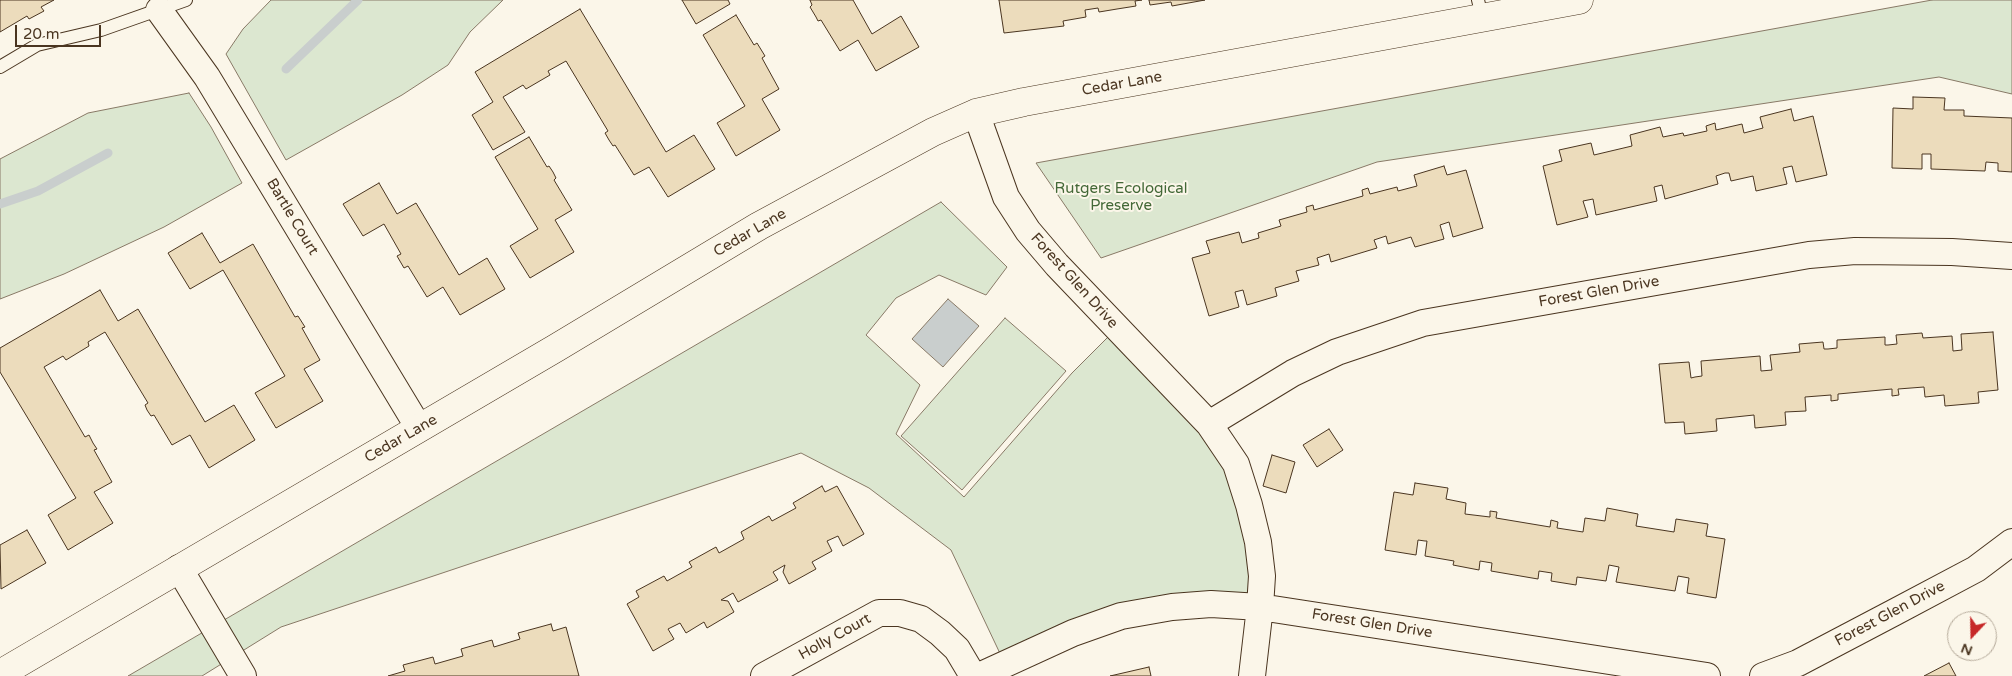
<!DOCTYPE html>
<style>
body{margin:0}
#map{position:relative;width:2012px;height:676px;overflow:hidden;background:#fbf6e9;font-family:"Varela Round",sans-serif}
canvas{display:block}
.north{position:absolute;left:1947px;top:611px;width:50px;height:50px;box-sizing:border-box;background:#fbf6e9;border:1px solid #b4a999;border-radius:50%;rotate:201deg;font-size:14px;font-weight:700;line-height:20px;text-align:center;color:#4a3520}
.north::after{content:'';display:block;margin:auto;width:18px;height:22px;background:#c62828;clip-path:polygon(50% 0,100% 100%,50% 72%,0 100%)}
.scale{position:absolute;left:15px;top:25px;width:86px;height:22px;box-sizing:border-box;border:2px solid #4a3520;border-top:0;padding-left:6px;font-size:15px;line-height:18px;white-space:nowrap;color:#4a3520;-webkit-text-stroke:4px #fbf6e9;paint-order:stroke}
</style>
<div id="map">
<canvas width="2012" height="676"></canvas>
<div class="north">N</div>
<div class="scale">20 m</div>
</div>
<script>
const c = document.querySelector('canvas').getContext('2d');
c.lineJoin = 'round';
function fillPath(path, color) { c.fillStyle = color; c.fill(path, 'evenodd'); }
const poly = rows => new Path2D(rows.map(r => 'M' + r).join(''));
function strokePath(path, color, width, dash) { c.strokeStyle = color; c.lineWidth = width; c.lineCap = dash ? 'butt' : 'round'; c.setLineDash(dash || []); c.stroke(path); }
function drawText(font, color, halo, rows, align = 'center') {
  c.font = font + ' "Varela Round",sans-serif'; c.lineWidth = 4; c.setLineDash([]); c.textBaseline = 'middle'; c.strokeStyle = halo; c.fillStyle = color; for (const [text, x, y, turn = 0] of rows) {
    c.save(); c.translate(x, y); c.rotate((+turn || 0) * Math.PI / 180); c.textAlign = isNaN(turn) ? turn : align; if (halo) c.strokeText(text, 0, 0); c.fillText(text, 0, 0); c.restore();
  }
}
const green = poly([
 [271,0,503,0,470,32,448,65,402,95,286,160,226,54,243,29,271,0],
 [1932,0,2012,0,2012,94,1939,77,1377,162,1101,258,1036,163,1932,0],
 [189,93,211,127,242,183,164,227,64,274,0,299,0,159,88,113,189,93],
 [941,202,1007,267,986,295,939,275,896,298,866,335,920,385,896,434,964,497,1072,373,1117,328,1236,464,1260,607,1172,607,1005,664,951,550,869,488,801,453,281,627,202,676,128,676,941,202],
 [1005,318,1066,371,962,490,901,436,1005,318]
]);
fillPath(green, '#dce7d0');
strokePath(green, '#887966', 1);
const water = poly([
 [948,299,979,326,943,367,912,339,948,299]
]);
fillPath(water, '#c9cecd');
strokePath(water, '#887966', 1);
strokePath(poly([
 [286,69,358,0],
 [0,204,38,191,108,153]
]), '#c9cecd', 9);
const building = poly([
 [0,0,54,0,41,7,44,11,29,19,27,16,0,32,0,0],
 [682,0,728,0,730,4,696,24,682,0],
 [810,0,853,0,872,34,901,16,919,47,876,71,858,40,840,51,821,20,818,21,816,17,810,7,812,5,810,0],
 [999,0,1142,0,1135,1,1136,6,1117,9,1099,12,1098,8,1085,10,1086,17,1063,21,1064,26,1004,33,999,0],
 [1149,0,1205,0,1172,6,1171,2,1150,5,1149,0],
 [580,9,666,152,694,135,715,169,668,197,649,167,634,175,615,145,613,146,609,140,605,133,608,131,566,61,548,71,550,75,526,89,523,85,503,97,525,132,493,150,472,115,493,102,475,72,580,9],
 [736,15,754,45,757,43,765,56,762,58,779,89,762,99,780,130,736,156,717,123,745,106,703,35,736,15],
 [1913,97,1945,98,1944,110,1964,110,1964,116,2012,118,2012,172,1998,171,1998,163,1986,162,1985,171,1931,169,1931,154,1922,154,1922,169,1892,168,1893,108,1913,109,1913,97],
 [1791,109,1794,121,1813,116,1827,175,1796,182,1792,166,1783,168,1787,184,1756,191,1753,176,1731,181,1729,173,1725,173,1716,176,1718,184,1665,199,1662,185,1654,187,1657,201,1596,215,1593,199,1583,201,1588,217,1557,225,1543,166,1562,161,1559,150,1591,143,1594,155,1632,146,1630,135,1660,127,1663,137,1683,133,1684,136,1707,131,1706,126,1715,123,1716,130,1742,124,1744,133,1763,128,1760,117,1791,109],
 [529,137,547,167,549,166,553,172,556,178,554,180,572,210,555,220,574,252,530,278,510,246,538,229,495,157,529,137],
 [1444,166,1447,175,1466,170,1483,228,1453,237,1449,222,1440,225,1444,239,1415,247,1411,237,1388,244,1386,236,1374,240,1377,248,1331,262,1329,254,1317,258,1319,265,1296,271,1299,281,1275,288,1277,296,1247,305,1243,290,1235,292,1239,307,1209,316,1192,258,1210,253,1206,241,1239,232,1242,243,1259,238,1258,233,1281,226,1279,220,1307,212,1306,207,1313,205,1314,210,1363,196,1362,190,1368,188,1370,194,1397,187,1398,191,1417,186,1414,175,1444,166],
 [379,183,397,214,416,203,459,275,487,258,505,289,460,315,443,287,427,297,408,266,404,268,397,256,401,254,384,224,363,236,343,204,379,183],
 [202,233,220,263,253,244,295,317,298,316,305,327,302,328,320,360,304,369,323,401,276,428,255,393,285,376,223,270,190,289,168,253,202,233],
 [100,290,118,321,138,309,205,422,234,405,255,440,209,468,190,435,172,445,154,415,151,416,147,410,145,405,148,403,105,332,88,342,89,346,66,360,63,356,44,367,85,437,89,435,93,443,97,449,94,450,112,482,94,492,113,523,68,550,48,515,76,498,0,372,0,348,100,290],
 [1993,332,1998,390,1978,392,1979,403,1945,406,1944,395,1925,397,1924,387,1898,389,1899,395,1892,396,1892,389,1838,394,1838,400,1831,401,1831,395,1805,397,1806,411,1785,412,1786,425,1755,428,1754,415,1716,419,1717,431,1685,434,1684,422,1665,423,1659,364,1689,362,1691,378,1695,377,1702,376,1701,361,1760,356,1761,371,1772,370,1770,355,1800,352,1799,344,1823,342,1824,349,1828,349,1837,348,1837,340,1885,337,1885,345,1888,345,1897,344,1896,335,1922,333,1923,338,1952,336,1953,351,1962,350,1961,334,1993,332],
 [1329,429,1343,450,1317,467,1303,445,1329,429],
 [1272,455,1295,462,1286,493,1263,486,1272,455],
 [1415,483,1448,488,1446,499,1466,503,1465,514,1490,517,1490,511,1497,512,1496,518,1550,527,1551,520,1558,522,1557,528,1583,532,1585,518,1605,521,1607,508,1638,514,1636,526,1674,532,1676,519,1708,524,1706,536,1725,539,1716,598,1687,593,1689,578,1678,576,1675,591,1616,582,1619,567,1609,565,1606,581,1577,577,1576,585,1551,581,1552,573,1539,571,1538,579,1491,571,1492,563,1480,561,1479,570,1453,565,1454,561,1425,556,1427,541,1425,541,1418,540,1416,555,1385,550,1394,492,1413,495,1415,483],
 [822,486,825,492,837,486,864,534,843,546,838,536,827,541,832,551,812,562,816,569,789,584,783,572,785,565,773,572,778,580,738,602,733,593,721,600,728,601,734,612,707,628,704,622,686,633,680,623,668,629,674,639,653,651,627,604,639,597,636,591,664,576,667,581,692,567,689,562,716,547,719,553,744,539,741,532,769,516,772,521,796,508,793,503,822,486],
 [27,530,46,563,1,589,0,545,27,530],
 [551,624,553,631,566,627,579,676,388,676,405,671,403,665,433,657,435,664,463,656,461,649,492,640,494,647,520,639,518,633,551,624],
 [1949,663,1956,676,1924,676,1949,663],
 [1149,667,1151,676,1110,676,1149,667]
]);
fillPath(building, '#ecdcbc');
strokePath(building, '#4a3520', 1);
const service = poly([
 [1478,0,1482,17],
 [0,67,37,45,101,30,186,0]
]);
const minor = poly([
 [159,10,207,77,419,428],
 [976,113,1006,197,1028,231,1057,265,1209,424,1236,464,1249,505,1258,542,1262,576,1260,607,1707,676],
 [1209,424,1293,373,1337,352,1423,323,1809,255,1855,251,1952,252,2012,256],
 [179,568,243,676],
 [764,676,879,613,900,613,921,619,940,633,957,649,973,676],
 [979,676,1073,633,1121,616,1172,607,1211,604,1260,607,1252,676],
 [1763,676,1798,663,1895,612,1976,569,2012,542]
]);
const tertiary = poly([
 [0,674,556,348,759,226,933,132,976,113,1024,102,1579,0]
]);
strokePath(service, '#4a3520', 14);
strokePath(minor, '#4a3520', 28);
strokePath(tertiary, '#4a3520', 29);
strokePath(service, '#fbf6e9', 12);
strokePath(minor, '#fbf6e9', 26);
strokePath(tertiary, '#fbf6e9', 28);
drawText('15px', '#4a3520', '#fbf6e9', [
 ["Cedar Lane",1122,84,-10],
 ["Bartle Court",292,217,59],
 ["Cedar Lane",750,233,-30],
 ["Forest Glen Drive",1074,281,48],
 ["Forest Glen Drive",1599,292,-10],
 ["Cedar Lane",401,439,-30],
 ["Forest Glen Drive",1890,614,-28],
 ["Forest Glen Drive",1372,624,9],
 ["Holly Court",835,637,-29]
]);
drawText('15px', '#436837', '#fbf6e9', [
 ["Rutgers Ecological",1121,189],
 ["Preserve",1121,206]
]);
</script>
